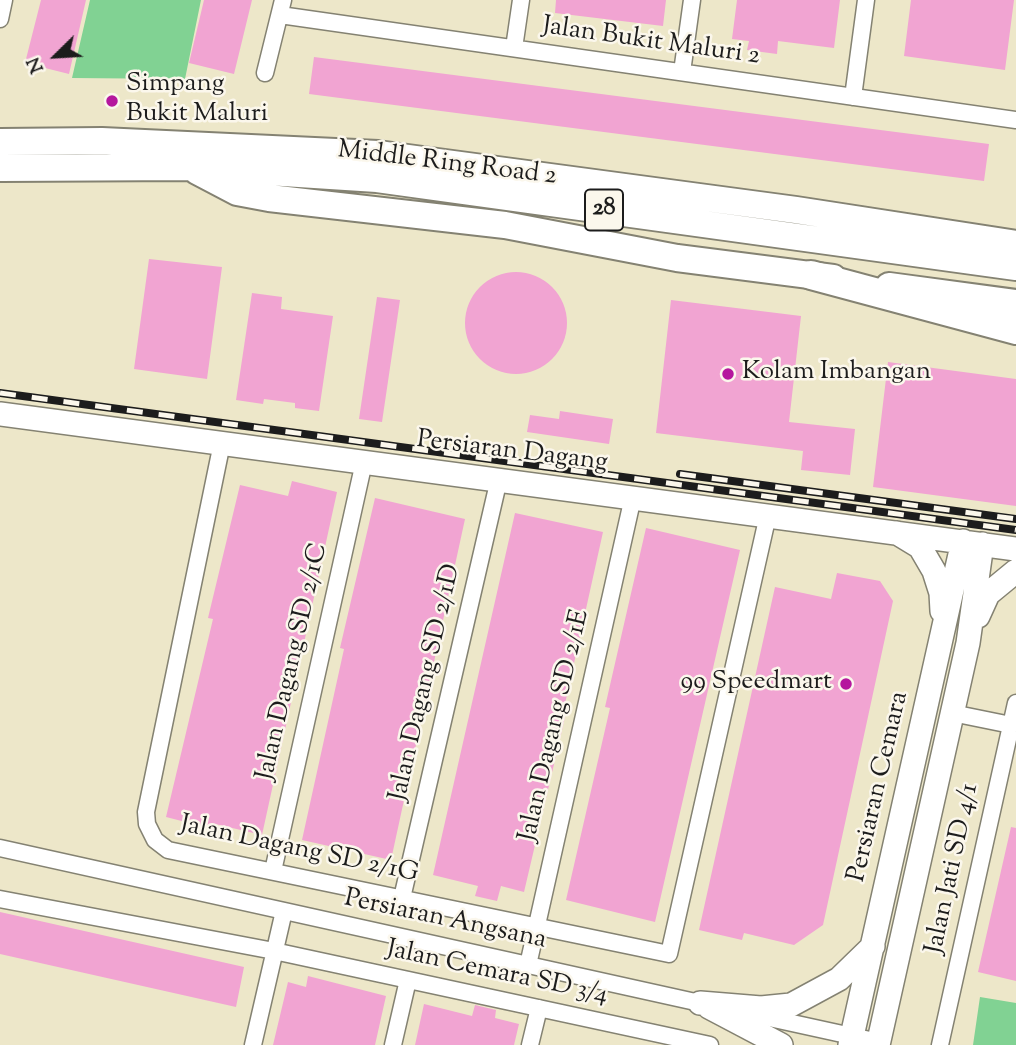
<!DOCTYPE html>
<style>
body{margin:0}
#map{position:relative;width:1016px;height:1045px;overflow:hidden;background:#ede7c9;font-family:"Sorts Mill Goudy",serif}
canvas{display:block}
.north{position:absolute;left:21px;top:21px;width:70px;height:70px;-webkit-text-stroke:5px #fbf7ec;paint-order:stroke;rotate:246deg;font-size:19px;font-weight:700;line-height:28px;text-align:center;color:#1c1c1c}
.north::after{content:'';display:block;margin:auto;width:24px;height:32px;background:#1c1c1c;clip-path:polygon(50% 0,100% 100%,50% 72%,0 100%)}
</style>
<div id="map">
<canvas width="1016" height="1045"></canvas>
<div class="north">N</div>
</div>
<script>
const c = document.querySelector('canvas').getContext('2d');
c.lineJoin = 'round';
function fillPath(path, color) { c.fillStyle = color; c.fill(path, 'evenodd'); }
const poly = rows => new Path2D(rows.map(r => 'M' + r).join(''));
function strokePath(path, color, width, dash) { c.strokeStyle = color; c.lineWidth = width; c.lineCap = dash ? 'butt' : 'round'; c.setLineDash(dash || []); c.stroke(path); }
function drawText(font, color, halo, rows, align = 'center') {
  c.font = font + ' "Sorts Mill Goudy",serif'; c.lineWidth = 5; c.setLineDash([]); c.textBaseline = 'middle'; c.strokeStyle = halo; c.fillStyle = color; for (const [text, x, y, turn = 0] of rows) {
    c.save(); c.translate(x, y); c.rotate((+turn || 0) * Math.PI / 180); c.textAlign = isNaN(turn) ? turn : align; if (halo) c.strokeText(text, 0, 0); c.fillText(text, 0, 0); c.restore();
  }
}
fillPath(poly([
 [90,0,201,0,185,79,72,78],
 [980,997,1016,1003,1016,1045,973,1045]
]), '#81d293');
fillPath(poly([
 [41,0,86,0,69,74,25,63],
 [204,0,252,0,234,74,189,63],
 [556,0,666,0,663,26,555,13],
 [737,0,840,0,834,48,778,41,777,54,747,50,749,41,732,39],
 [911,0,1014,0,1005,70,904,56],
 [314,57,989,144,984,181,309,94],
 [149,259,222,267,207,379,134,369],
 '465 323a51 51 0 1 1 102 0a51 51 0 1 1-102 0Z',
 [252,293,282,297,281,309,333,316,319,411,295,408,295,403,264,399,263,404,236,400],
 [377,297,400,300,382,422,359,419],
 [671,300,801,316,789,422,855,429,850,475,801,470,803,451,656,433],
 [888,362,1016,379,1016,506,873,487],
 [560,411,613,419,609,444,527,432,530,415,559,419],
 [292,481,337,492,262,835,211,823,209,828,166,817,213,619,208,618,240,485,288,496],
 [375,498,465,519,391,860,302,840,344,649,340,648],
 [515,513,603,532,563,713,566,713,524,892,501,886,497,901,475,896,478,886,433,875],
 [646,528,740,550,655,922,566,900,610,708,605,707],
 [837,573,880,581,893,601,823,925,794,945,744,933,742,940,699,930,775,587,831,599],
 [1011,827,1016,828,1016,981,978,972],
 [0,912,244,967,236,1007,0,954],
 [308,976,386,996,375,1045,273,1045,288,982,306,987],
 [424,1004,472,1016,475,1005,496,1010,495,1018,519,1024,514,1045,415,1045]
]), '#f1a4d2');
const minor = poly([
 [280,15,1016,120],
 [0,19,4,0],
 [514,48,521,0],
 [682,72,692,0],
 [265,73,283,0],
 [853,97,866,0],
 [222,443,146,812,147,824,155,840,168,850,669,954,768,515],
 [952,713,1011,725],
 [0,848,709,1005],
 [273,871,364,462],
 [402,898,499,479],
 [0,899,274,951,710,1045],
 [528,965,633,497],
 [751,1014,879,1042],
 [253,1045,284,911],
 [393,1045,408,980],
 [530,1045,539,1008],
 [940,1045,1016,703]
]);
const secondary = poly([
 [0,414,1016,549],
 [897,533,920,547,934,571,941,593,942,611],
 [978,616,988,594,1016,571],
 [700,1003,761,1008,791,1005,839,979,873,946],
 [709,1007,781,1045],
 [850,1045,963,541],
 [878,1045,968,643,982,544]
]);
const trunk = poly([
 [0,142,102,141,378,154,796,210,1016,244],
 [0,168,190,167,377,179,1016,267],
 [197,171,237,192,269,198,505,225,677,258,833,278],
 [889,286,1016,303]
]);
const motorway = poly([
 [811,275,1016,330]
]);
strokePath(minor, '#848272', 19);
strokePath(secondary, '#848272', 26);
strokePath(trunk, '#848272', 30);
strokePath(motorway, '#848272', 32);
strokePath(minor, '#fff', 16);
strokePath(secondary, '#fff', 23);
strokePath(trunk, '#fff', 26);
strokePath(motorway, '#fff', 28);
const rail = poly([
 [0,393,1016,530],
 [680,474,1016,519]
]);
strokePath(rail, '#1c1c1c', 8);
strokePath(rail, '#fbf7ec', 5, [16]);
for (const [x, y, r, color] of [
 [112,101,7,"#b5179e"],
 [728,374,7,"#b5179e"],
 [846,684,7,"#b5179e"]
]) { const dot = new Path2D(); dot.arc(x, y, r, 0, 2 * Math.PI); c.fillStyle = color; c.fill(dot); strokePath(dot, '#fbf7ec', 2.5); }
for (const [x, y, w] of [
 [604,210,38]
]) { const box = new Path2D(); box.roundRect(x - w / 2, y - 20.5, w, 41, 5); c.fillStyle = '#fbf7ec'; c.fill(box); strokePath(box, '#1c1c1c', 2); }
drawText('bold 24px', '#1c1c1c', null, [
 ["28",604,210]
]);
drawText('26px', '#1c1c1c', '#fbf7ec', [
 ["Jalan Bukit Maluri 2",651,43,8],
 ["Middle Ring Road 2",447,165,7],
 ["Persiaran Dagang",512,453,7],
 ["Jalan Dagang SD 2/1C",294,662,-77],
 ["Jalan Dagang SD 2/1D",427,683,-77],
 ["Jalan Dagang SD 2/1E",556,726,-77],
 ["Persiaran Cemara",880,787,-77],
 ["Jalan Dagang SD 2/1G",299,851,12],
 ["Jalan Jati SD 4/1",954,869,-78],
 ["Persiaran Angsana",445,921,12],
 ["Jalan Cemara SD 3/4",497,974,12]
]);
drawText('26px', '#1c1c1c', '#fbf7ec', [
 ["Simpang",126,86],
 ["Bukit Maluri",126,116],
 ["Kolam Imbangan",742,374],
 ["99 Speedmart",832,684,"right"]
], 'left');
</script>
